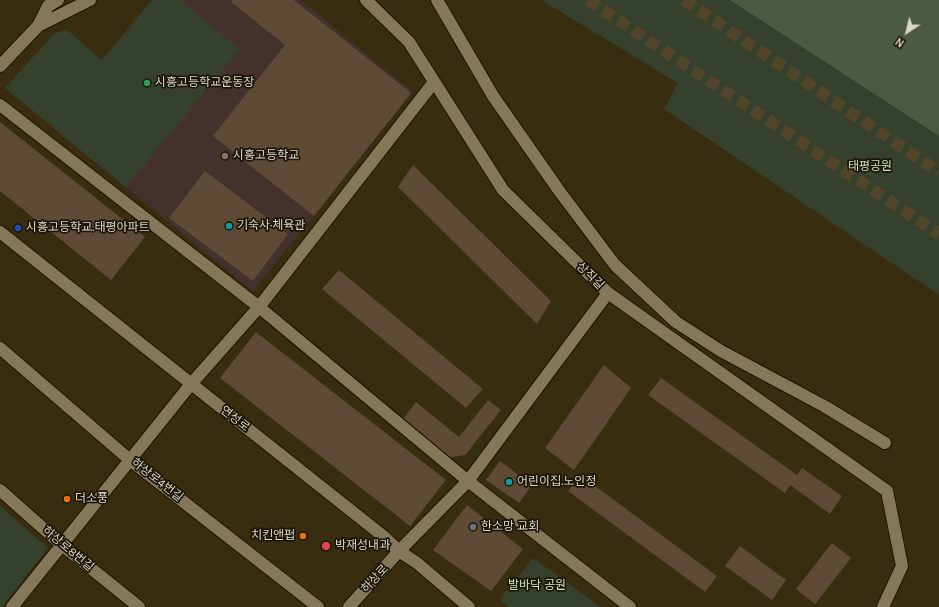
<!DOCTYPE html>
<meta charset="utf-8">
<style>
body{margin:0}
#map{position:relative;width:939px;height:607px;overflow:hidden;background:#382d0e;font-family:Karla,sans-serif}
canvas{display:block}
.north{position:absolute;left:887px;top:12px;width:40px;height:40px;-webkit-text-stroke:3px #1b1609;paint-order:stroke;rotate:215deg;font-size:11px;font-weight:700;line-height:16px;text-align:center;color:#ded7c6}
.north::after{content:'';display:block;margin:auto;width:14px;height:18px;background:#ded7c6;clip-path:polygon(50% 0,100% 100%,50% 72%,0 100%)}
</style>
<div id="map">
<canvas width="939" height="607"></canvas>
<div class="north">N</div>
</div>
<script>
const c = document.querySelector('canvas').getContext('2d');
c.lineJoin = 'round';
function fillPath(path, color) { c.fillStyle = color; c.fill(path, 'evenodd'); }
const poly = rows => new Path2D(rows.map(r => 'M' + r).join(''));
function strokePath(path, color, width, dash) { c.strokeStyle = color; c.lineWidth = width; c.lineCap = dash ? 'butt' : 'round'; c.setLineDash(dash || []); c.stroke(path); }
function drawText(font, color, halo, rows, align = 'center') {
  c.font = font + ' Karla,"Noto Sans KR",sans-serif'; c.lineWidth = 3.5; c.setLineDash([]); c.textBaseline = 'middle'; c.strokeStyle = halo; c.fillStyle = color; for (const [text, x, y, turn = 0] of rows) {
    c.save(); c.translate(x, y); c.rotate((+turn || 0) * Math.PI / 180); c.textAlign = isNaN(turn) ? turn : align; if (halo) c.strokeText(text, 0, 0); c.fillText(text, 0, 0); c.restore();
  }
}
fillPath(poly([
 [152,0,301,0,413,92,253,291,49,125]
]), '#44302c');
fillPath(poly([
 [152,0,180,0,240,49,126,187,5,88,54,34,66,29,102,60],
 [541,0,742,0,939,132,939,295,664,109,678,83],
 [0,506,48,548,2,607,0,607],
 [533,558,601,607,508,607,500,599]
]), '#35412c');
fillPath(poly([
 [730,0,939,0,939,136]
]), '#4c5a41');
fillPath(poly([
 [233,0,294,0,411,93,314,216,213,136,285,45,231,2],
 [0,122,145,237,111,280,0,191],
 [413,165,551,301,537,324,398,187],
 [205,171,288,234,253,281,169,218],
 [339,270,483,389,466,408,322,289],
 [256,332,446,480,410,526,220,378],
 [604,365,631,388,574,470,545,448],
 [661,378,797,475,802,468,842,496,830,514,790,485,785,493,648,395],
 [488,400,501,410,465,455,447,458,401,422,416,402,459,437],
 [500,461,532,485,519,503,486,480],
 [580,475,717,576,705,592,568,491],
 [467,505,523,549,491,591,433,550],
 [832,543,851,558,815,604,796,589],
 [740,546,786,580,772,600,725,566]
]), '#5f4a35');
strokePath(poly([
 [588,0,939,234],
 [684,0,939,172]
]), '#51462a', 12, [12, 6]);
const street = poly([
 [366,0,409,42,503,190,608,293,887,491,902,566,883,607],
 [437,0,493,96,560,192,615,265,676,322,721,351,824,406,885,443],
 [38,26,48,6,58,0],
 [0,66,38,26,90,0],
 [434,82,259,307,468,481,630,607],
 [0,105,259,307,191,384,12,607],
 [0,348,130,460,318,607],
 [0,490,62,545,139,607],
 [399,551,468,481,608,293]
]);
const secondary = poly([
 [0,232,383,536,399,551,417,563,469,607],
 [349,607,399,551]
]);
strokePath(street, '#1f1500', 14);
strokePath(secondary, '#1f1500', 14);
strokePath(street, '#857858', 12);
strokePath(secondary, '#857858', 12);
for (const [x, y, r, color] of [
 [147,83,4,"#2e9e5b"],
 [225,156,4,"#8d6e63"],
 [229,226,4,"#0f9aa8"],
 [18,228,4,"#1a4fb4"],
 [509,482,4,"#0f9aa8"],
 [67,499,4,"#e8710a"],
 [473,527,4,"#6b7280"],
 [303,536,4,"#e8710a"],
 [326,546,5,"#e0444e"]
]) { const dot = new Path2D(); dot.arc(x, y, r, 0, 2 * Math.PI); c.fillStyle = color; c.fill(dot); strokePath(dot, '#1b1609', 1.5); }
drawText('12px', '#ded7c6', '#1b1609', [
 ["시흥고등학교운동장",155,83],
 ["시흥고등학교",233,156],
 ["기숙사·체육관",237,226],
 ["시흥고등학교.태평아파트",26,228],
 ["어린이집.노인정",517,482],
 ["더소풍",75,499],
 ["한소망 교회",481,527],
 ["치킨앤펍",295,536,"right"],
 ["박재성내과",335,546]
], 'left');
drawText('12px', '#c7e4b2', '#1b1609', [
 ["태평공원",870,167],
 ["발바닥 공원",537,586]
]);
drawText('12px', '#ded7c6', '#1b1609', [
 ["상직길",590,276,44],
 ["연성로",235,419,38],
 ["하상로4번길",157,480,38],
 ["하상로8번길",68,549,40],
 ["하상로",375,579,-47]
]);
</script>
